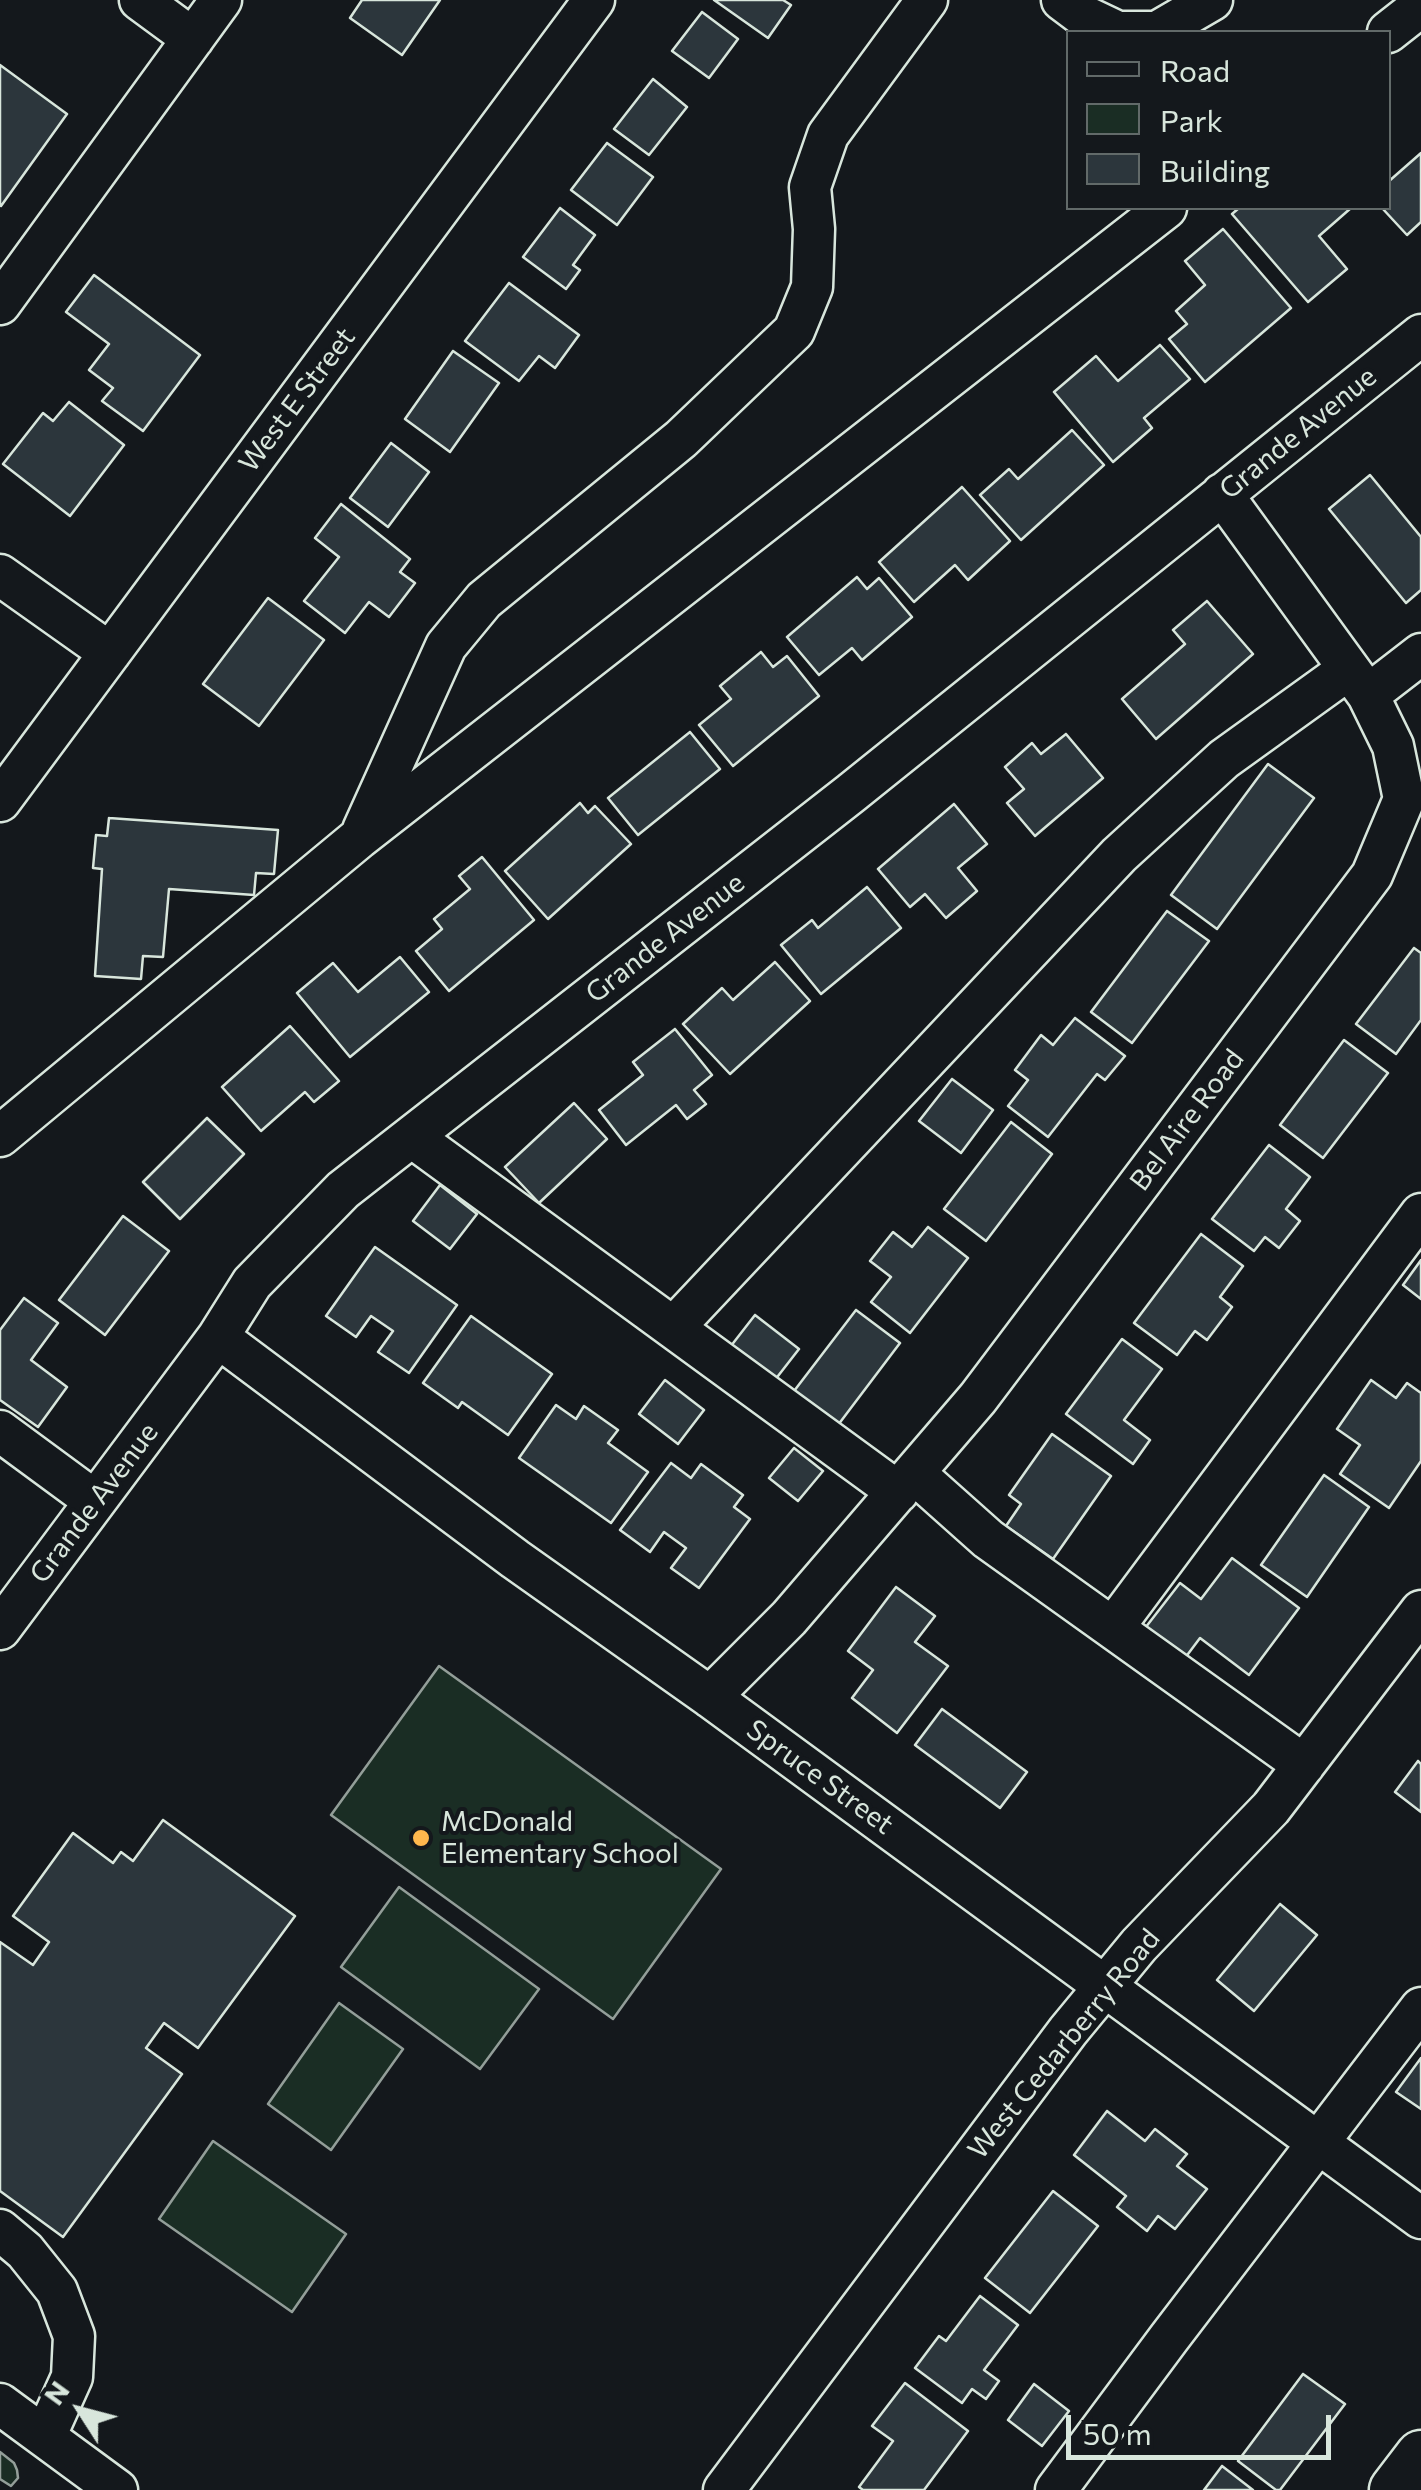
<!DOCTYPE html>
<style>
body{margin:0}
#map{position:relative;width:1421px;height:2490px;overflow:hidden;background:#14181c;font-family:Commissioner,sans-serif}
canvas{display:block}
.legend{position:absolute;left:1066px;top:30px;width:325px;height:180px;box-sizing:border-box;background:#14181c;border:2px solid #626a69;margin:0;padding:12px 18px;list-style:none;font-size:30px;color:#d8e6dc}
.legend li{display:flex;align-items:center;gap:20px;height:50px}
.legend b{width:50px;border:2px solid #626a69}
.north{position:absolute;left:30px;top:2360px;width:100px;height:100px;-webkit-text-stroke:8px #14181c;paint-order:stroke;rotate:306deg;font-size:28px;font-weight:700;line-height:40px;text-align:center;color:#d8e6dc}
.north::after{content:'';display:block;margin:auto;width:35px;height:45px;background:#d8e6dc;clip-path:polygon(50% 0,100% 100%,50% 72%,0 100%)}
.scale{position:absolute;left:1066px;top:2415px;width:265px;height:45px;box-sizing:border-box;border:5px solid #d8e6dc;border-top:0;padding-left:12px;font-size:30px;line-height:35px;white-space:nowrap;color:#d8e6dc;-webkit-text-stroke:8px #14181c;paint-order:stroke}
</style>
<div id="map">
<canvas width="1421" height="2490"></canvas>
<ul class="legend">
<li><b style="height:12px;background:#14181c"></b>Road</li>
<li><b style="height:28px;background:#1a2d24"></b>Park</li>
<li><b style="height:28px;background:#2c363c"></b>Building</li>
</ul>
<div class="north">N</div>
<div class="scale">50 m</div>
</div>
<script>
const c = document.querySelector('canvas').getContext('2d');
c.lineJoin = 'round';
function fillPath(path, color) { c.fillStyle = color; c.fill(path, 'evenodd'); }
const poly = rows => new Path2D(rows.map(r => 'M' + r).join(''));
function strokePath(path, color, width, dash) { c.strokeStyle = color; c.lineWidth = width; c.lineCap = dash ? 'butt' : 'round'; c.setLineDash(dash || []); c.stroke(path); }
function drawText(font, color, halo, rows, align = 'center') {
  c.font = font + ' Commissioner,sans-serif'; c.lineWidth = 8; c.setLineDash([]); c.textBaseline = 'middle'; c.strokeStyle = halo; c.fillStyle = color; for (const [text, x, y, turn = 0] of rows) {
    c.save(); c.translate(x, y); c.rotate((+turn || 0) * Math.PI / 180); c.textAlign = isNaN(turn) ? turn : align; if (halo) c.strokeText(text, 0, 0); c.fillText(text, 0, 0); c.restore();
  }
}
const green = poly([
 [439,1666,721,1869,613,2019,331,1815,439,1666],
 [399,1887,539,1989,480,2069,341,1967,399,1887],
 [339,2003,403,2049,331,2150,268,2104,339,2003],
 [213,2141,346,2234,292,2312,159,2219,213,2141],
 [0,2452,14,2463,17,2470,18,2478,11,2486,0,2479,0,2452]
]);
fillPath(green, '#1a2d24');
strokePath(green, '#939e99', 2.5);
const building = poly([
 [362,0,440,0,402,55,350,18,362,0],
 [714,0,783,0,791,5,768,38,714,0],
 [702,12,738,39,709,78,672,51,702,12],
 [0,65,67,114,1,206,0,205,0,65],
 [653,79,687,107,649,155,614,129,653,79],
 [607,143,653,177,617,225,571,190,607,143],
 [1421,153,1421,222,1407,235,1382,208,1388,208,1388,182,1421,153],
 [560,208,595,235,573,265,580,270,566,289,523,257,560,208],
 [1239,208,1351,208,1319,236,1347,269,1308,302,1232,214,1239,208],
 [1223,229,1291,308,1205,382,1169,339,1187,324,1176,311,1205,285,1185,261,1223,229],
 [94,275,200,355,143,431,102,401,113,388,89,370,109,344,66,312,94,275],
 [509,283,579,335,555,368,539,356,519,381,465,341,509,283],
 [1160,345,1190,379,1144,418,1152,428,1113,462,1054,392,1096,356,1118,381,1160,345],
 [453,351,499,383,450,452,405,419,453,351],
 [69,402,124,445,70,516,3,464,43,413,53,421,69,402],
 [1072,430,1104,465,1021,540,980,495,1009,469,1018,479,1072,430],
 [391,443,429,472,388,527,350,498,391,443],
 [1370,475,1421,537,1421,590,1406,603,1329,509,1370,475],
 [962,487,1010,541,968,580,955,565,914,602,879,562,962,487],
 [341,504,410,559,400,572,415,583,389,617,369,602,345,633,304,601,339,557,315,538,341,504],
 [857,577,867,589,879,578,912,617,862,660,852,648,819,675,787,637,857,577],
 [268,598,324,640,259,726,203,684,268,598],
 [1207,601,1253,654,1156,739,1122,699,1185,644,1173,630,1207,601],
 [761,652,773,667,787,656,819,696,733,766,699,725,731,699,720,686,761,652],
 [690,732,720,769,638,835,608,798,690,732],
 [1066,734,1103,778,1035,836,1007,803,1024,789,1005,767,1032,743,1041,754,1066,734],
 [1268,764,1314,798,1217,929,1171,895,1268,764],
 [580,803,588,813,595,806,631,844,548,919,505,871,580,803],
 [954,804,987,844,958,868,977,891,946,918,925,894,910,907,878,869,954,804],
 [109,818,278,830,274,874,256,873,254,895,169,889,163,957,143,956,141,979,95,976,102,869,93,868,96,835,107,836,109,818],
 [482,857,534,920,449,991,416,951,442,929,434,919,470,889,459,876,482,857],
 [867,887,901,928,821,994,781,945,812,920,818,928,867,887],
 [1167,911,1209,941,1132,1043,1091,1012,1167,911],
 [1414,948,1421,953,1421,1020,1396,1054,1356,1024,1414,948],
 [400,957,429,992,350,1057,297,993,333,963,358,992,400,957],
 [775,962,810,1001,730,1074,683,1024,722,988,733,1000,775,962],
 [1075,1018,1125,1056,1105,1080,1097,1074,1048,1137,1008,1106,1028,1080,1015,1070,1041,1035,1053,1045,1075,1018],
 [290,1026,339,1081,314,1102,305,1092,261,1131,222,1087,290,1026],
 [675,1029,712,1075,694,1090,706,1104,687,1119,676,1105,626,1145,599,1110,643,1075,633,1062,675,1029],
 [1344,1040,1388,1073,1323,1158,1280,1125,1344,1040],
 [952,1079,993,1110,961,1153,919,1121,952,1079],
 [574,1103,607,1139,539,1203,505,1167,574,1103],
 [207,1118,244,1154,180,1219,143,1182,207,1118],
 [1011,1122,1052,1154,986,1241,944,1209,1011,1122],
 [1269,1145,1310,1177,1286,1209,1300,1221,1279,1248,1265,1237,1254,1251,1212,1219,1269,1145],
 [440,1185,477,1214,450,1249,413,1221,440,1185],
 [123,1216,169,1251,105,1335,59,1300,123,1216],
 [928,1227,968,1258,910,1333,871,1302,891,1277,870,1261,893,1232,912,1247,928,1227],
 [1201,1234,1243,1266,1220,1297,1232,1307,1207,1340,1195,1331,1177,1355,1134,1323,1201,1234],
 [375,1247,457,1305,409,1373,378,1352,393,1331,371,1316,356,1337,326,1316,375,1247],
 [1421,1260,1421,1299,1403,1285,1421,1260],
 [24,1298,58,1323,31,1360,67,1387,38,1427,0,1400,0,1330,24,1298],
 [856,1310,900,1343,835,1429,791,1395,856,1310],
 [755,1315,799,1349,771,1385,727,1351,755,1315],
 [471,1316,552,1374,508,1435,462,1402,458,1408,423,1383,471,1316],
 [1122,1339,1162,1369,1124,1420,1150,1440,1133,1464,1066,1414,1122,1339],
 [665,1380,704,1410,678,1444,639,1414,665,1380],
 [1371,1380,1396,1398,1407,1383,1421,1393,1421,1461,1389,1508,1340,1474,1360,1445,1337,1429,1371,1380],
 [556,1405,576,1419,584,1406,618,1430,608,1443,648,1472,611,1523,519,1458,556,1405],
 [1052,1434,1111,1476,1053,1559,1006,1526,1021,1504,1009,1495,1052,1434],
 [794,1448,823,1471,798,1501,769,1478,794,1448],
 [671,1463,691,1478,701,1464,743,1495,734,1507,750,1519,699,1588,671,1568,686,1548,664,1532,650,1552,620,1530,671,1463],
 [1324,1475,1369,1507,1307,1597,1261,1565,1324,1475],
 [1232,1558,1299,1608,1249,1675,1200,1638,1182,1662,1142,1632,1180,1583,1201,1599,1232,1558],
 [896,1587,935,1616,915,1642,948,1666,897,1733,852,1698,873,1670,848,1651,896,1587],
 [942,1709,1027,1772,1000,1808,915,1745,942,1709],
 [1418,1761,1421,1764,1421,1812,1395,1792,1418,1761],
 [163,1820,295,1916,198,2048,164,2023,146,2048,182,2074,63,2237,0,2191,0,1942,33,1965,49,1942,13,1916,73,1833,113,1863,121,1852,133,1861,163,1820],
 [1280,1904,1317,1935,1254,2011,1217,1980,1280,1904],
 [1421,2058,1421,2109,1396,2092,1421,2058],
 [1107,2111,1145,2141,1155,2129,1187,2154,1177,2166,1207,2189,1175,2229,1158,2216,1147,2231,1117,2207,1126,2196,1074,2155,1107,2111],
 [1053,2191,1098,2226,1030,2313,985,2278,1053,2191],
 [980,2296,1018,2325,984,2370,999,2381,986,2399,972,2389,962,2403,915,2368,939,2336,946,2341,980,2296],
 [1303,2374,1345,2404,1280,2490,1276,2490,1238,2461,1303,2374],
 [905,2383,968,2431,924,2490,863,2490,859,2487,893,2441,872,2426,905,2383],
 [1034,2384,1069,2411,1042,2446,1008,2420,1034,2384],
 [1222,2466,1253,2490,1204,2490,1222,2466]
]);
fillPath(building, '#2c363c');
strokePath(building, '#d8e6dc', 2.5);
const minor = poly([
 [140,0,193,39],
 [1062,0,1082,15,1118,32,1157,32,1212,0],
 [1388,32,1421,6],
 [0,304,221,0],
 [0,575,110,653],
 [1368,695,1421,654],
 [0,801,594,0],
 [363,830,446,646,484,600,681,439,794,331,812,287,814,229,810,187,828,135,927,0],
 [0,1136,359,838,1166,208],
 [412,1137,898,1492],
 [674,1327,1119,855,1224,759,1349,669],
 [218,1337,515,1559,710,1697,1421,2218],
 [0,1431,95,1501],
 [914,1473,988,1539,1304,1765],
 [1113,1628,1421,1214],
 [0,1629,218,1337,252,1283,343,1190,850,794,1421,335],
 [710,1697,789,1618,978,1398,1372,875,1404,799,1393,746,1368,695,1222,494],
 [0,2230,25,2251,57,2291,74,2336,72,2377,45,2437],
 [0,2404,117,2490],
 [724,2490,1068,2031,1139,1945,1271,1808,1421,1611],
 [1056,2490,1169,2338,1421,2008]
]);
const major = poly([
 [1395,2490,1421,2456]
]);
strokePath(minor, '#d8e6dc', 45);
strokePath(major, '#d8e6dc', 55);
strokePath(minor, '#14181c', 40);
strokePath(major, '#14181c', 50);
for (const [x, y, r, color] of [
 [421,1838,10,"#ffb74d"]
]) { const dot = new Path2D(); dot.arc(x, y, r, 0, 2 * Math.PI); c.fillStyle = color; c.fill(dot); strokePath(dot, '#14181c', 4); }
drawText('28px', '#d8e6dc', '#14181c', [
 ["West E Street",297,400,-53],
 ["Grande Avenue",1298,433,-39],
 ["Grande Avenue",665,938,-38],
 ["Bel Aire Road",1187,1120,-53],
 ["Grande Avenue",94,1503,-53],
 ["Spruce Street",820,1777,36],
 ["West Cedarberry Road",1064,2044,-51]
]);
drawText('28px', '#d8e6dc', '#14181c', [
 ["McDonald",441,1822],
 ["Elementary School",441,1854]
], 'left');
</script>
